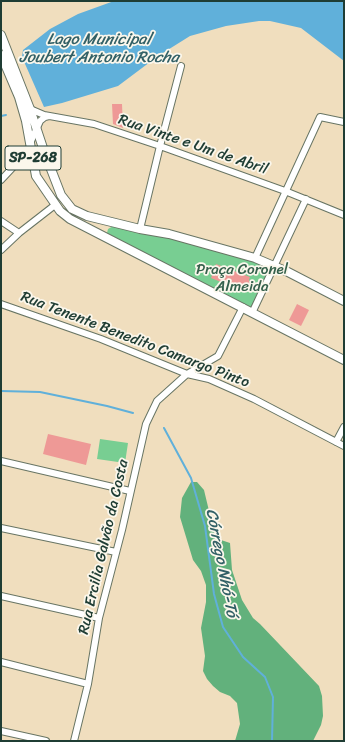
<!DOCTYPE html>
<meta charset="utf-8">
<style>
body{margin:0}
#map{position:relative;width:345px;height:742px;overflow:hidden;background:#f0debe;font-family:Sriracha,sans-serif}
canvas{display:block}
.frame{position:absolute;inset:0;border:2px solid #1f3d34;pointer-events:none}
</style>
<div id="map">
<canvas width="345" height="742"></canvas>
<div class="frame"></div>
</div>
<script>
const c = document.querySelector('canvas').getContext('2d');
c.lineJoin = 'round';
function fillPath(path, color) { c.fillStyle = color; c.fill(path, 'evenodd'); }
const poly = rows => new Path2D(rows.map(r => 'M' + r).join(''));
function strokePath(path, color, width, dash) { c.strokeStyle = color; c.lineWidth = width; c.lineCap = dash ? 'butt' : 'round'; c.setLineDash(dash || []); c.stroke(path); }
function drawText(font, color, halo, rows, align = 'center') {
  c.font = font + ' Sriracha,sans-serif'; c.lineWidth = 3.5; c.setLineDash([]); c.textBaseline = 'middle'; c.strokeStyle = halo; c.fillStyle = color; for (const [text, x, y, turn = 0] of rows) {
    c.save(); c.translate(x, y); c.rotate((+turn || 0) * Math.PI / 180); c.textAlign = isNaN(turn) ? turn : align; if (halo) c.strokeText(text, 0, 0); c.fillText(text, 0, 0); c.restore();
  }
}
fillPath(poly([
 [113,226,169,235,273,267,251,311,108,235,107,233,108,229],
 [100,439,128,443,125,463,97,459]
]), '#78ce92');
fillPath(poly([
 [191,482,197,482,204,490,215,536,221,540,230,543,232,570,242,600,253,618,260,624,319,686,322,696,323,716,321,725,313,741,235,741,240,724,237,703,230,696,220,692,213,686,207,679,203,671,205,656,201,628,206,602,206,585,201,571,193,560,180,517,182,498]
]), '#62b17c');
fillPath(poly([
 [114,1,344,1,344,61,301,28,270,21,259,21,226,26,190,36,158,56,118,86,62,103,44,107,22,57,23,50,50,29,78,14]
]), '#60b0da');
strokePath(poly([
 [1,116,6,115],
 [1,391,40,392,107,406,133,413],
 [164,428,191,478,205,526,214,594,223,627,243,657,265,677,273,697,272,741]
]), '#60b0da', 2);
fillPath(poly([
 [112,104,122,104,123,128,113,124],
 [216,264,250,277,249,280,251,285,249,288,245,288,244,291,211,278],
 [297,304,309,310,301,326,289,320],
 [48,434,91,444,86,465,43,454]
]), '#ee9996');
const minor = poly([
 [30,109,44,115,94,124,160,146,285,191,344,215],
 [31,141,40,121,45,117,49,116],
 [1,180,16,164,33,155],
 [1,221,19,233],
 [140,229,160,146,181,66],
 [1,250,19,233,55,205],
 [255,258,320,117,344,122],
 [1,304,101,339,187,374,209,379,254,399,344,446],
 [252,313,306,199],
 [336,442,344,427],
 [1,461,130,491],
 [1,528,116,552],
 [1,596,99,618],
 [1,662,88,684],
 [1,731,46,741],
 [74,741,88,684,99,618,122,530,146,424,157,401,187,374,218,356,243,307]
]);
const major = poly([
 [1,35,30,109,44,151,61,195,72,209,87,216,140,229,169,234,255,258,288,272,344,301],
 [1,55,19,97,26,121,36,176,60,211,70,219,344,360]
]);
strokePath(minor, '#687564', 8);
strokePath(major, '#687564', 10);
strokePath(minor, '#fff', 6);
strokePath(major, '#fff', 8);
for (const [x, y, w] of [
 [33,158,56]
]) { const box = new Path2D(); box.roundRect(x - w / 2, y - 12, w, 24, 3); c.fillStyle = '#fbf7ec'; c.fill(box); strokePath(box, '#1f3d34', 1); }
drawText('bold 14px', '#1f3d34', null, [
 ["SP-268",33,158]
]);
drawText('15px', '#1f3d34', '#fbf7ec', [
 ["Rua Vinte e Um de Abril",193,145,19],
 ["Rua Tenente Benedito Camargo Pinto",135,340,21],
 ["Rua Ercilia Galvão da Costa",104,547,-77]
]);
drawText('15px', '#35614c', '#fbf7ec', [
 ["Praça Coronel",242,270],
 ["Almeida",242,287]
]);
drawText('italic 16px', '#326066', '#fbf7ec', [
 ["Lago Municipal",99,40],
 ["Joubert Antonio Rocha",99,58],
 ["Córrego Nhó-Tó",221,563,79]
]);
</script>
